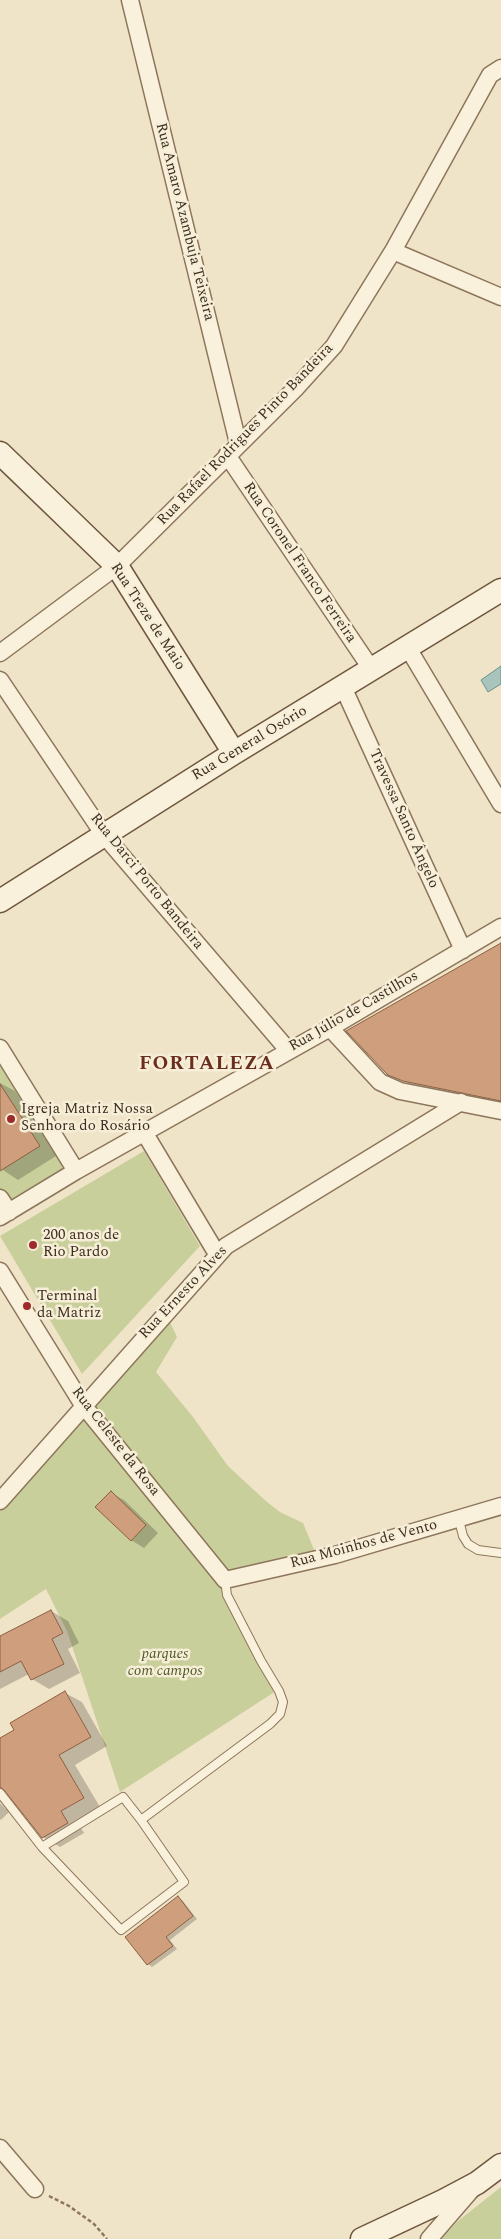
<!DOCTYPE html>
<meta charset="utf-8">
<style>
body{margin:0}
canvas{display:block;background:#f0e4c8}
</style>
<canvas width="501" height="2239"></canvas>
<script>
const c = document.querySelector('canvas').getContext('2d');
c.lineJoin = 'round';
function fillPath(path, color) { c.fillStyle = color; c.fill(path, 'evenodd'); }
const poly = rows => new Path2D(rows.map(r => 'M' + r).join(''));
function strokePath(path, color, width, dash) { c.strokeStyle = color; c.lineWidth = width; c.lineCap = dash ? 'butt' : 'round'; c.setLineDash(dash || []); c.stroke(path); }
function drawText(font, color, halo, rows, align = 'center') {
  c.font = font + ' Spectral,serif'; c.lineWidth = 5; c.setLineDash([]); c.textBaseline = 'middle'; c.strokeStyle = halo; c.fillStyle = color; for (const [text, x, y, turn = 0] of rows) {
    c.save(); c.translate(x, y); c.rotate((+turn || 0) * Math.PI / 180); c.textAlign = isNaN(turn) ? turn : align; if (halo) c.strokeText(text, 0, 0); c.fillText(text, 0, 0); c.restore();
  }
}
fillPath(poly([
 [0,1050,74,1171,9,1211,0,1196],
 [144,1151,200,1246,82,1374,0,1236],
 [167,1316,177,1337,156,1372,193,1417,228,1466,267,1502,280,1512,303,1523,318,1559,226,1578,85,1405],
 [84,1410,222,1582,225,1601,276,1691,120,1792,67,1631,46,1589,0,1619,0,1507],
 [501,2187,501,2239,441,2239,458,2221]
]), '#c9cf9b');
const water = poly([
 [501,666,501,684,488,692,481,680,501,666]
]);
fillPath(water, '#a9c4bc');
strokePath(water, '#6f938a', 1);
fillPath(poly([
 [501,944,501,1105,417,1088,389,1074],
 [0,1083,15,1091,56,1156,18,1180,0,1168],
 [111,1493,124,1500,158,1533,144,1548,131,1540],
 [51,1611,68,1621,79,1643,68,1649,80,1673,49,1689,32,1679,29,1674,0,1689,0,1637],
 [65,1693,82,1702,107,1746,75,1765,100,1807,77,1821,84,1833,60,1847,43,1837,0,1778,0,1740,16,1730],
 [0,1803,9,1812,1,1820,0,1819],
 [179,1898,183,1901,197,1919,170,1940,177,1949,152,1967,148,1964]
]), '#0003');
const building = poly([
 [501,943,501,1101,403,1081,388,1075,346,1031,501,943],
 [0,1084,40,1146,0,1171,0,1084],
 [111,1491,146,1525,131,1541,95,1507,111,1491],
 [51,1610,63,1633,52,1639,64,1664,31,1680,21,1661,0,1672,0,1636,51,1610],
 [65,1691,91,1737,59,1755,84,1798,61,1811,68,1823,42,1838,4,1790,0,1787,0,1738,14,1730,10,1723,65,1691],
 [178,1896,193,1916,166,1937,173,1946,147,1965,125,1937,178,1896]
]);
fillPath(building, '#cf9f7d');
strokePath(building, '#8d5f41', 1);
const lane = poly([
 [459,1520,463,1536,468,1544,478,1550,501,1553],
 [0,1793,42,1847],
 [141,1820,184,1882,121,1930,42,1847,123,1797,141,1820,270,1724,280,1714,283,1702,279,1691,261,1661,227,1595,225,1580]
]);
const street = poly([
 [130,0,238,443],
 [393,251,501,297],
 [227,455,372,670],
 [408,648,501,804],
 [0,653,117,566,297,387,334,346,393,251,490,75,501,68],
 [0,680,104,835,288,1050],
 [343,687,463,950],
 [330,1028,380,1082,400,1091,501,1111],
 [0,1048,76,1171],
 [144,1132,217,1254],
 [0,1198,9,1212],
 [0,1217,76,1171,330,1028,501,927],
 [0,1271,83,1405,225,1580,335,1555,501,1506],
 [0,1501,226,1246,461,1102],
 [0,2148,35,2189],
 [429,2239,473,2188]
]);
const secondary = poly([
 [0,453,117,566,234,753],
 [0,901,234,753,501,590],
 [362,2239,443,2201,477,2183,501,2165]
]);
strokePath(lane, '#8d765c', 10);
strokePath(street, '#8d765c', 19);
strokePath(secondary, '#6f573f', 25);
strokePath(poly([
 [49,2196,69,2206,94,2224,107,2239]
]), '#8d765c', 2.5, [4, 2.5]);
strokePath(lane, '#faf1dc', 8);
strokePath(street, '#faf1dc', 16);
strokePath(secondary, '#faf1dc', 22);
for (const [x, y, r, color] of [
 [11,1119,5,"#9e2a2b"],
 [33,1245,5,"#9e2a2b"],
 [27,1306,5,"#9e2a2b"]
]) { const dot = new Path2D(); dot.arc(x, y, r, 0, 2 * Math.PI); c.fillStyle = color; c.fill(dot); strokePath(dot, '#f7eed8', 2); }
drawText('15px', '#3d2e20', '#f7eed8', [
 ["Rua Amaro Azambuja Teixeira",184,222,76],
 ["Rua Rafael Rodrigues Pinto Bandeira",246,435,-46],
 ["Rua Coronel Franco Ferreira",299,563,56],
 ["Rua Treze de Maio",147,617,57],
 ["Rua General Osório",250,744,-31],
 ["Travessa Santo Ângelo",403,819,66],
 ["Rua Darci Porto Bandeira",146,882,51],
 ["Rua Júlio de Castilhos",354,1012,-30],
 ["Rua Ernesto Alves",184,1293,-47],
 ["Rua Celeste da Rosa",115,1442,52],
 ["Rua Moinhos de Vento",364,1545,-15]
]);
drawText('15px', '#3d2e20', '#f7eed8', [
 ["Igreja Matriz Nossa",21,1110],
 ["Senhora do Rosário",21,1127],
 ["200 anos de",43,1236],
 ["Rio Pardo",43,1253],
 ["Terminal",37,1297],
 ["da Matriz",37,1314]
], 'left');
drawText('italic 15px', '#4d5a26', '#f7eed8', [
 ["parques",165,1655],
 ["com campos",165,1672]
]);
c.letterSpacing = '1px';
drawText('bold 20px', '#6b2e1e', '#f7eed8', [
 ["FORTALEZA",207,1065]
]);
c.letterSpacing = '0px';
</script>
